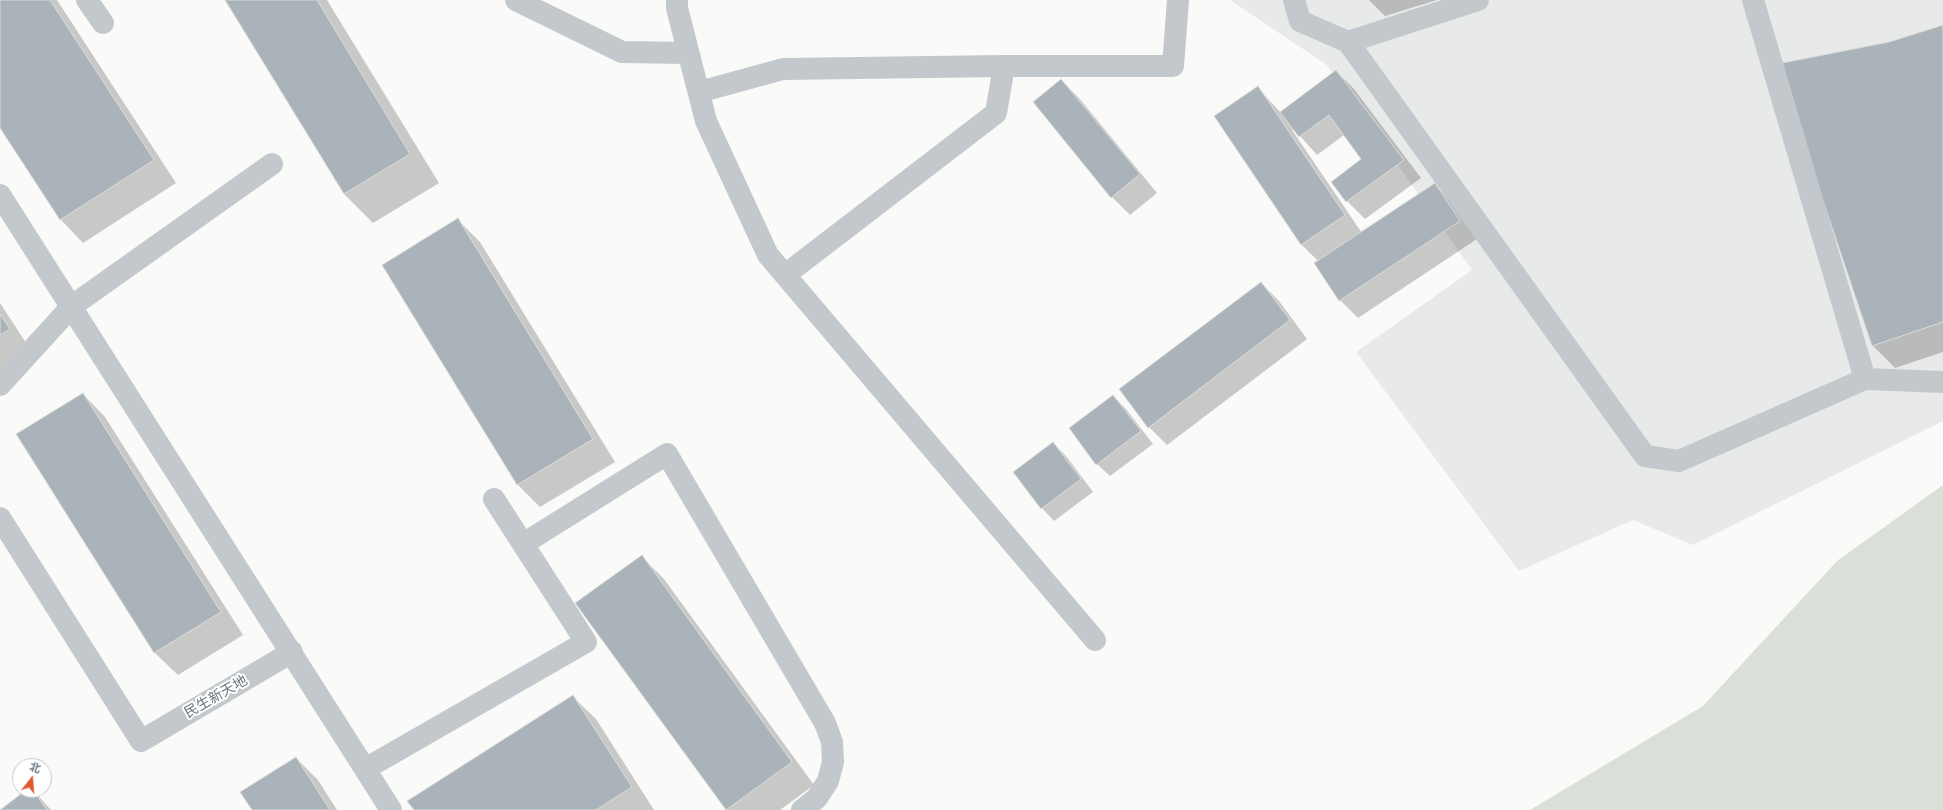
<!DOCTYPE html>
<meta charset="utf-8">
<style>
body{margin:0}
#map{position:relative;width:1943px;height:810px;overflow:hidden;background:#fafaf8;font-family:"Noto Sans","Noto Sans SC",sans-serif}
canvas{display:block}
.north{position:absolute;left:12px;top:758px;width:40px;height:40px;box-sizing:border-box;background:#fff;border:1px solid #c1c8cd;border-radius:50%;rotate:17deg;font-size:11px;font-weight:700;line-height:16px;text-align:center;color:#657683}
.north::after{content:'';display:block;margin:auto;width:14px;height:18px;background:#e4572e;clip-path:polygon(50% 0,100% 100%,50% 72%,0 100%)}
</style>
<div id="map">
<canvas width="1943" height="810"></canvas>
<div class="north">北</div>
</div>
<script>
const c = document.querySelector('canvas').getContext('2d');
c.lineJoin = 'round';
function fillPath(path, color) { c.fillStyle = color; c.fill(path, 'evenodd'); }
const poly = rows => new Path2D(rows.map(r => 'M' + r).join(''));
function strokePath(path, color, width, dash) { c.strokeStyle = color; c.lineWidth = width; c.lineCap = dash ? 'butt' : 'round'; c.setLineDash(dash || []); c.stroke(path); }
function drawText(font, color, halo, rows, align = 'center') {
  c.font = font + ' "Noto Sans","Noto Sans SC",sans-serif'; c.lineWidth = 4; c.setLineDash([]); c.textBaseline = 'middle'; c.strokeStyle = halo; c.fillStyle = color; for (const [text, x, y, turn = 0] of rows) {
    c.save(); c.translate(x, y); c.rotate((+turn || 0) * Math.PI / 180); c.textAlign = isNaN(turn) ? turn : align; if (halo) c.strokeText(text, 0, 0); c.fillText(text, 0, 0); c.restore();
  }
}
fillPath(poly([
 [1230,0,1943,0,1943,421,1693,545,1633,520,1519,571,1356,352,1472,270,1327,65]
]), '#e8e9e9');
fillPath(poly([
 [1943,485,1943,810,1530,810,1703,706,1837,561]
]), '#dadfd7');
fillPath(poly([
 [0,0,57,0,176,183,83,243,61,220,0,127],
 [227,0,327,0,439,183,373,223,344,194],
 [1369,0,1437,0,1385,16],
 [1943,26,1943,352,1895,368,1872,345,1889,43],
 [1336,71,1354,89,1421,178,1365,219,1347,201,1363,160,1344,135,1317,155,1294,129,1292,130,1362,233,1435,185,1453,203,1477,239,1358,318,1340,300,1316,264,1319,262,1301,244,1258,88,1280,112],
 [1061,80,1079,98,1157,193,1130,215,1112,197],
 [457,219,480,242,615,462,540,507,518,485,383,265],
 [1261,283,1279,301,1307,339,1167,445,1149,427],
 [0,303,32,352,0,372],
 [83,394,105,417,243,635,178,675,155,653,17,434],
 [1113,396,1126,409,1153,444,1110,476,1097,464],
 [1053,443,1066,456,1093,492,1054,521,1042,508],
 [642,557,664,579,814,785,780,810,726,810],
 [573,697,596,719,654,810,415,810],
 [296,758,318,780,337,810,253,810],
 [28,790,33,790,51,810,0,810]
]), '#0003');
const building = poly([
 [0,0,50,0,154,160,60,220,0,128,0,0],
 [225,0,317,0,410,154,344,194,225,0],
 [1943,25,1943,322,1872,346,1777,64,1889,42,1943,25],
 [1336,70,1404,160,1346,202,1331,182,1361,159,1329,115,1299,137,1280,112,1336,70],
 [1061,79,1140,174,1111,198,1033,102,1061,79],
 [1258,86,1345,215,1301,245,1214,116,1258,86],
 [1435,183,1460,221,1339,301,1314,263,1435,183],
 [458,218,593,439,517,485,382,265,458,218],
 [1261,282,1290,320,1148,428,1119,389,1261,282],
 [0,314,10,329,0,335,0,314],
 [83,393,221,612,154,653,16,434,83,393],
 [1113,395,1141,431,1096,465,1069,428,1113,395],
 [1053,442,1081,479,1041,509,1013,472,1053,442],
 [642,555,792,762,726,810,575,603,642,555],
 [573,695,632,787,596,810,414,810,407,801,573,695],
 [296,757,330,810,252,810,240,792,296,757],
 [26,790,33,790,47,810,0,810,26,790]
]);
fillPath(building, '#aab3b9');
strokePath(building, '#dcdcda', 1);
strokePath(poly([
 [87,0,103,23],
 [516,0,622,52,688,53],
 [677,0,677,8,706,121,768,255,1095,640],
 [1294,0,1300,21,1348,42,1478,0],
 [1753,0,1865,379],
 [1348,42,1645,456,1679,461,1865,379,1943,382],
 [1004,66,1173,66,1178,0],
 [699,92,783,69,1004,66,996,113,785,275],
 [0,195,391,810],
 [0,385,72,306,272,164],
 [0,518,141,741,292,652],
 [523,544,667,454,825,723,832,742,833,762,828,781,817,798,802,810],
 [365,769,586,642,494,499]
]), '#c3c8cc', 22);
drawText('14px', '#657683', '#fff', [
 ["民生新天地",216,697,-30]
]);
</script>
